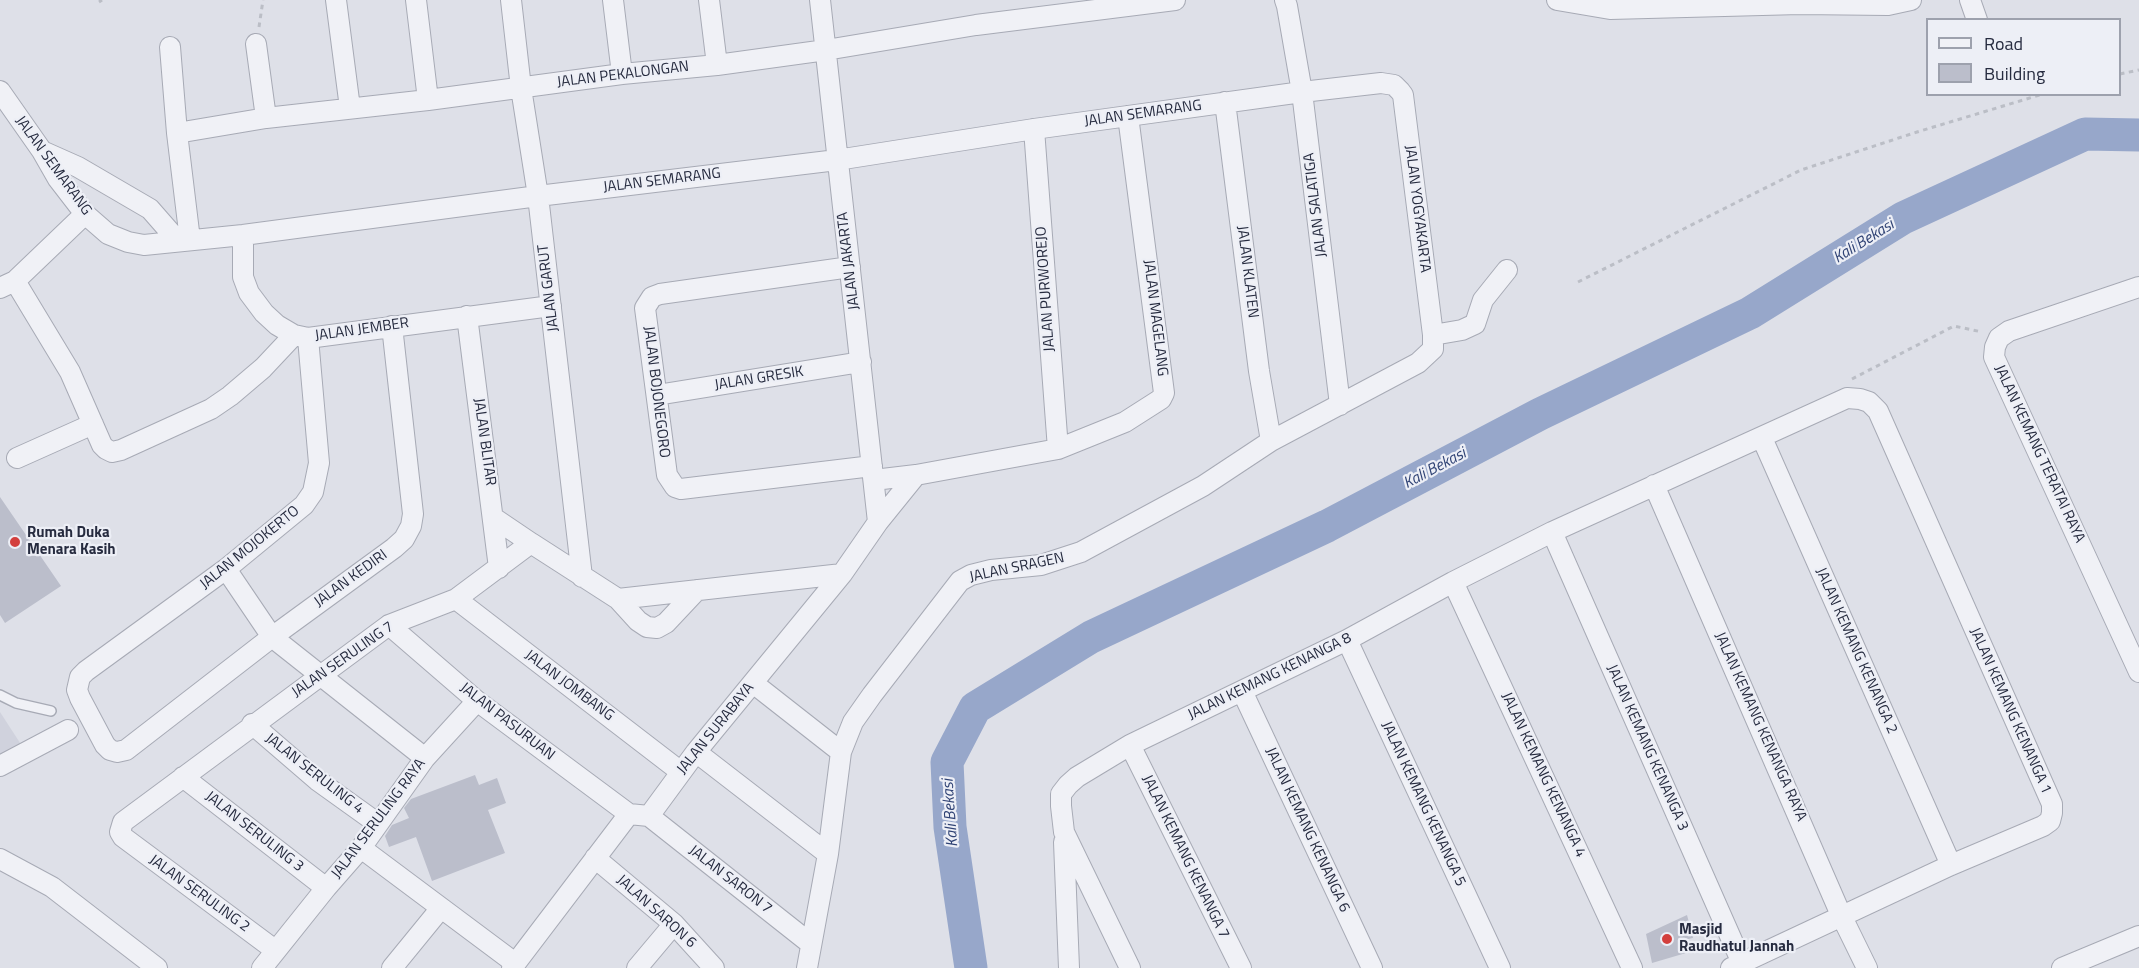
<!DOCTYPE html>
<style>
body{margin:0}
#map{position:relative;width:2139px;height:968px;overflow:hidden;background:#dee0e8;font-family:"Titillium Web",sans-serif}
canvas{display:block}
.legend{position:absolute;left:1926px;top:18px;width:195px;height:78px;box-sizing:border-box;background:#edeff6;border:2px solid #9da1ad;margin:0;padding:8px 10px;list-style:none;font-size:18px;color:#262b3f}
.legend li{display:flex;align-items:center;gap:12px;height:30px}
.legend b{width:30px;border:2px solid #9da1ad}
</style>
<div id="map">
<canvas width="2139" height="968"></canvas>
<ul class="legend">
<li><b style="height:8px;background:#f0f1f6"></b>Road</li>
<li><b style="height:16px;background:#bbbecb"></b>Building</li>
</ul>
</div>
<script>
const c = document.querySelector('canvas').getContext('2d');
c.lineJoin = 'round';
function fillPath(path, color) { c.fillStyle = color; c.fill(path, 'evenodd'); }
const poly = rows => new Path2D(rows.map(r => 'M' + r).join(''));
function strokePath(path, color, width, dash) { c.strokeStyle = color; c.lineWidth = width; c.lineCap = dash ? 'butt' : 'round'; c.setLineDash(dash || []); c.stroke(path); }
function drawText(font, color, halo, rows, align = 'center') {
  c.font = font + ' "Titillium Web",sans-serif'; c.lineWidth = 4.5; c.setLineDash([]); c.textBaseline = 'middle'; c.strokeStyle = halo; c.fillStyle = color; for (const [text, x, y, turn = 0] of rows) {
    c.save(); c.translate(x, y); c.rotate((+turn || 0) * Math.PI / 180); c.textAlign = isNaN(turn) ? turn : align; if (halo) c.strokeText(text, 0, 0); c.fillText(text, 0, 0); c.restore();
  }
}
fillPath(poly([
 [0,712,24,749,0,765]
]), '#d0d2dd');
strokePath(poly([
 [971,968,950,827,947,762,975,708,1091,637,1327,526,1540,414,1750,313,1903,218,2085,134,2139,135]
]), '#97a7ca', 33);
fillPath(poly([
 [0,497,61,586,5,623,0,615],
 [475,775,479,785,497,778,506,803,488,810,505,853,432,881,416,837,389,847,385,836,392,825,409,818,404,808,411,799],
 [1687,915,1693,938,1683,940,1686,953,1652,963,1646,934]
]), '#bbbecb');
const service = poly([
 [0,695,16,703,51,711]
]);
const minor = poly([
 [336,0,350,108],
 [416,0,428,100],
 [511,0,521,88,538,196,582,577],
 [613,0,622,74],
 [709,0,717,65],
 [820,0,878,522],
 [1285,0,1287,6,1302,92,1340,405],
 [1557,0,1610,9,1800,4,1888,5,1911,0],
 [1970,0,1977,20],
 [256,44,266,118],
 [170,47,177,133],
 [0,91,42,151,58,179,85,214,108,234,128,242,144,245,243,235,538,196,837,160,1034,129,1302,92,1381,83,1394,85,1400,91,1403,95,1433,335,1433,349,1418,363,1271,441,1203,486,1081,552,1041,565,991,570,971,575,960,581,872,695,853,722,841,752,828,854,807,968],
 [1225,102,1259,371,1271,441],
 [1034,129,1058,449],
 [42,151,78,167,150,209,178,241],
 [243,235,243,277,249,293,264,313,277,325,294,335,308,338,551,306],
 [190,240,177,133,266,118,428,100,622,74,717,65,826,50,976,25,1175,0],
 [850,267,660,294,652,297,645,308,667,475,675,487,681,489,872,466],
 [15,281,70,372,102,445,106,449,112,452,121,450,211,409,230,396,263,368,294,335],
 [2139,287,2009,331,1999,338,1995,347,1994,357,2139,672],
 [0,288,15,281,85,214],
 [467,316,499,568],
 [1433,335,1462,330,1475,324,1483,300,1507,270],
 [308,338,319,463,313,492,304,505,226,569,86,671,80,677,77,690,80,698,105,745,110,750,117,752,126,750,272,637,394,548,404,539,411,526,413,514,392,326],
 [657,395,861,362],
 [1762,438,1951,865],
 [17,458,93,424],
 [874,480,916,475,1058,449,1125,422,1161,399,1164,393,1128,116],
 [1654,485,1841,915,1867,968],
 [494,518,531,543],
 [1552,532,1742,963],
 [226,569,272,637,425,758],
 [1453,582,1632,968],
 [456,599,681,772],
 [618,599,842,574],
 [389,625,477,701,629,814],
 [1347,640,1500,968],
 [753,683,841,752],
 [1242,691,1372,968],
 [252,724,317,780,377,823],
 [1130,745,1241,968],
 [696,752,828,854],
 [0,766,68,730],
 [183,777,326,888],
 [649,816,811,944],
 [1064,842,1069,968],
 [361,848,515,963],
 [595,858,674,924,714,968],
 [0,859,52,887,157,968],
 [275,950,123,837,120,832,123,822,389,625,456,599,531,543,618,599,638,621,647,627,657,628,666,623,697,590],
 [262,968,326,888,361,848,425,758,477,701],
 [392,968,441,908],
 [512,968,629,814,649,816,696,752,842,574,878,522,916,475],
 [637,968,674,924],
 [1130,968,1064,832,1061,806,1061,794,1068,785,1077,777,1130,745,1347,640,1453,582,1552,532,1847,398,1860,399,1869,402,1878,411,2052,804,2052,813,2050,821,2043,826,1951,865,1731,968],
 [2062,968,2139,936]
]);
strokePath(service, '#a7aab5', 12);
strokePath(minor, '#a7aab5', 22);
strokePath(poly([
 [99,2,102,0],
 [259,27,263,0],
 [2120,74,2139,70],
 [1578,282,1801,170,1917,132,2043,94],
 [1852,379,1954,326,1982,332]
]), '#bbbec6', 3, [4.5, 4.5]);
strokePath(service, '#f0f1f6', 9);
strokePath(minor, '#f0f1f6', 20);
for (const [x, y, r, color] of [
 [15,542,6,"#d33f3d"],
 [1667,939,6,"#d33f3d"]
]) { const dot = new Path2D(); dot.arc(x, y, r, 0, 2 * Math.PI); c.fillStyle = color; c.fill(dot); strokePath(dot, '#edeff6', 2); }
drawText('15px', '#262b3f', '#edeff6', [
 ["JALAN PEKALONGAN",623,75,-7],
 ["JALAN SEMARANG",1143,114,-8],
 ["JALAN SEMARANG",53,166,54],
 ["JALAN SEMARANG",662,181,-7],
 ["JALAN SALATIGA",1316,205,-97],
 ["JALAN YOGYAKARTA",1417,209,83],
 ["JALAN JAKARTA",849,261,-97],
 ["JALAN KLATEN",1247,272,83],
 ["JALAN GARUT",549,288,-97],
 ["JALAN PURWOREJO",1046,289,-94],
 ["JALAN MAGELANG",1155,318,83],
 ["JALAN JEMBER",362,330,-8],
 ["JALAN GRESIK",759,379,-9],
 ["JALAN BOJONEGORO",656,392,83],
 ["JALAN BLITAR",484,442,82],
 ["JALAN KEMANG TERATAI RAYA",2039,454,65],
 ["JALAN MOJOKERTO",250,548,-39],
 ["JALAN SRAGEN",1017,568,-12],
 ["JALAN KEDIRI",351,579,-36],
 ["JALAN KEMANG KENANGA 2",1856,651,66],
 ["JALAN SERULING 7",343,660,-35],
 ["JALAN KEMANG KENANGA 8",1270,677,-26],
 ["JALAN JOMBANG",569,686,37],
 ["JALAN KEMANG KENANGA 1",2010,711,66],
 ["JALAN PASURUAN",507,722,38],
 ["JALAN KEMANG KENANGA RAYA",1760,727,66],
 ["JALAN SURABAYA",716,729,-51],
 ["JALAN KEMANG KENANGA 3",1647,748,66],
 ["JALAN SERULING 4",314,774,38],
 ["JALAN KEMANG KENANGA 4",1543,775,65],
 ["JALAN KEMANG KENANGA 5",1423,804,65],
 ["JALAN SERULING RAYA",379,819,-53],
 ["JALAN KEMANG KENANGA 6",1307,830,65],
 ["JALAN SERULING 3",254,832,38],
 ["JALAN KEMANG KENANGA 7",1185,857,64],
 ["JALAN SARON 7",730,880,38],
 ["JALAN SERULING 2",199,894,36],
 ["JALAN SARON 6",656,912,42]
]);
drawText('bold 15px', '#262b3f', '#edeff6', [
 ["Rumah Duka",27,533],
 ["Menara Kasih",27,550],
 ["Masjid",1679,930],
 ["Raudhatul Jannah",1679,947]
], 'left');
drawText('italic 16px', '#2f4274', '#edeff6', [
 ["Kali Bekasi",1864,242,-32],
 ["Kali Bekasi",1435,469,-28],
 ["Kali Bekasi",951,813,-94]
]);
</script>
